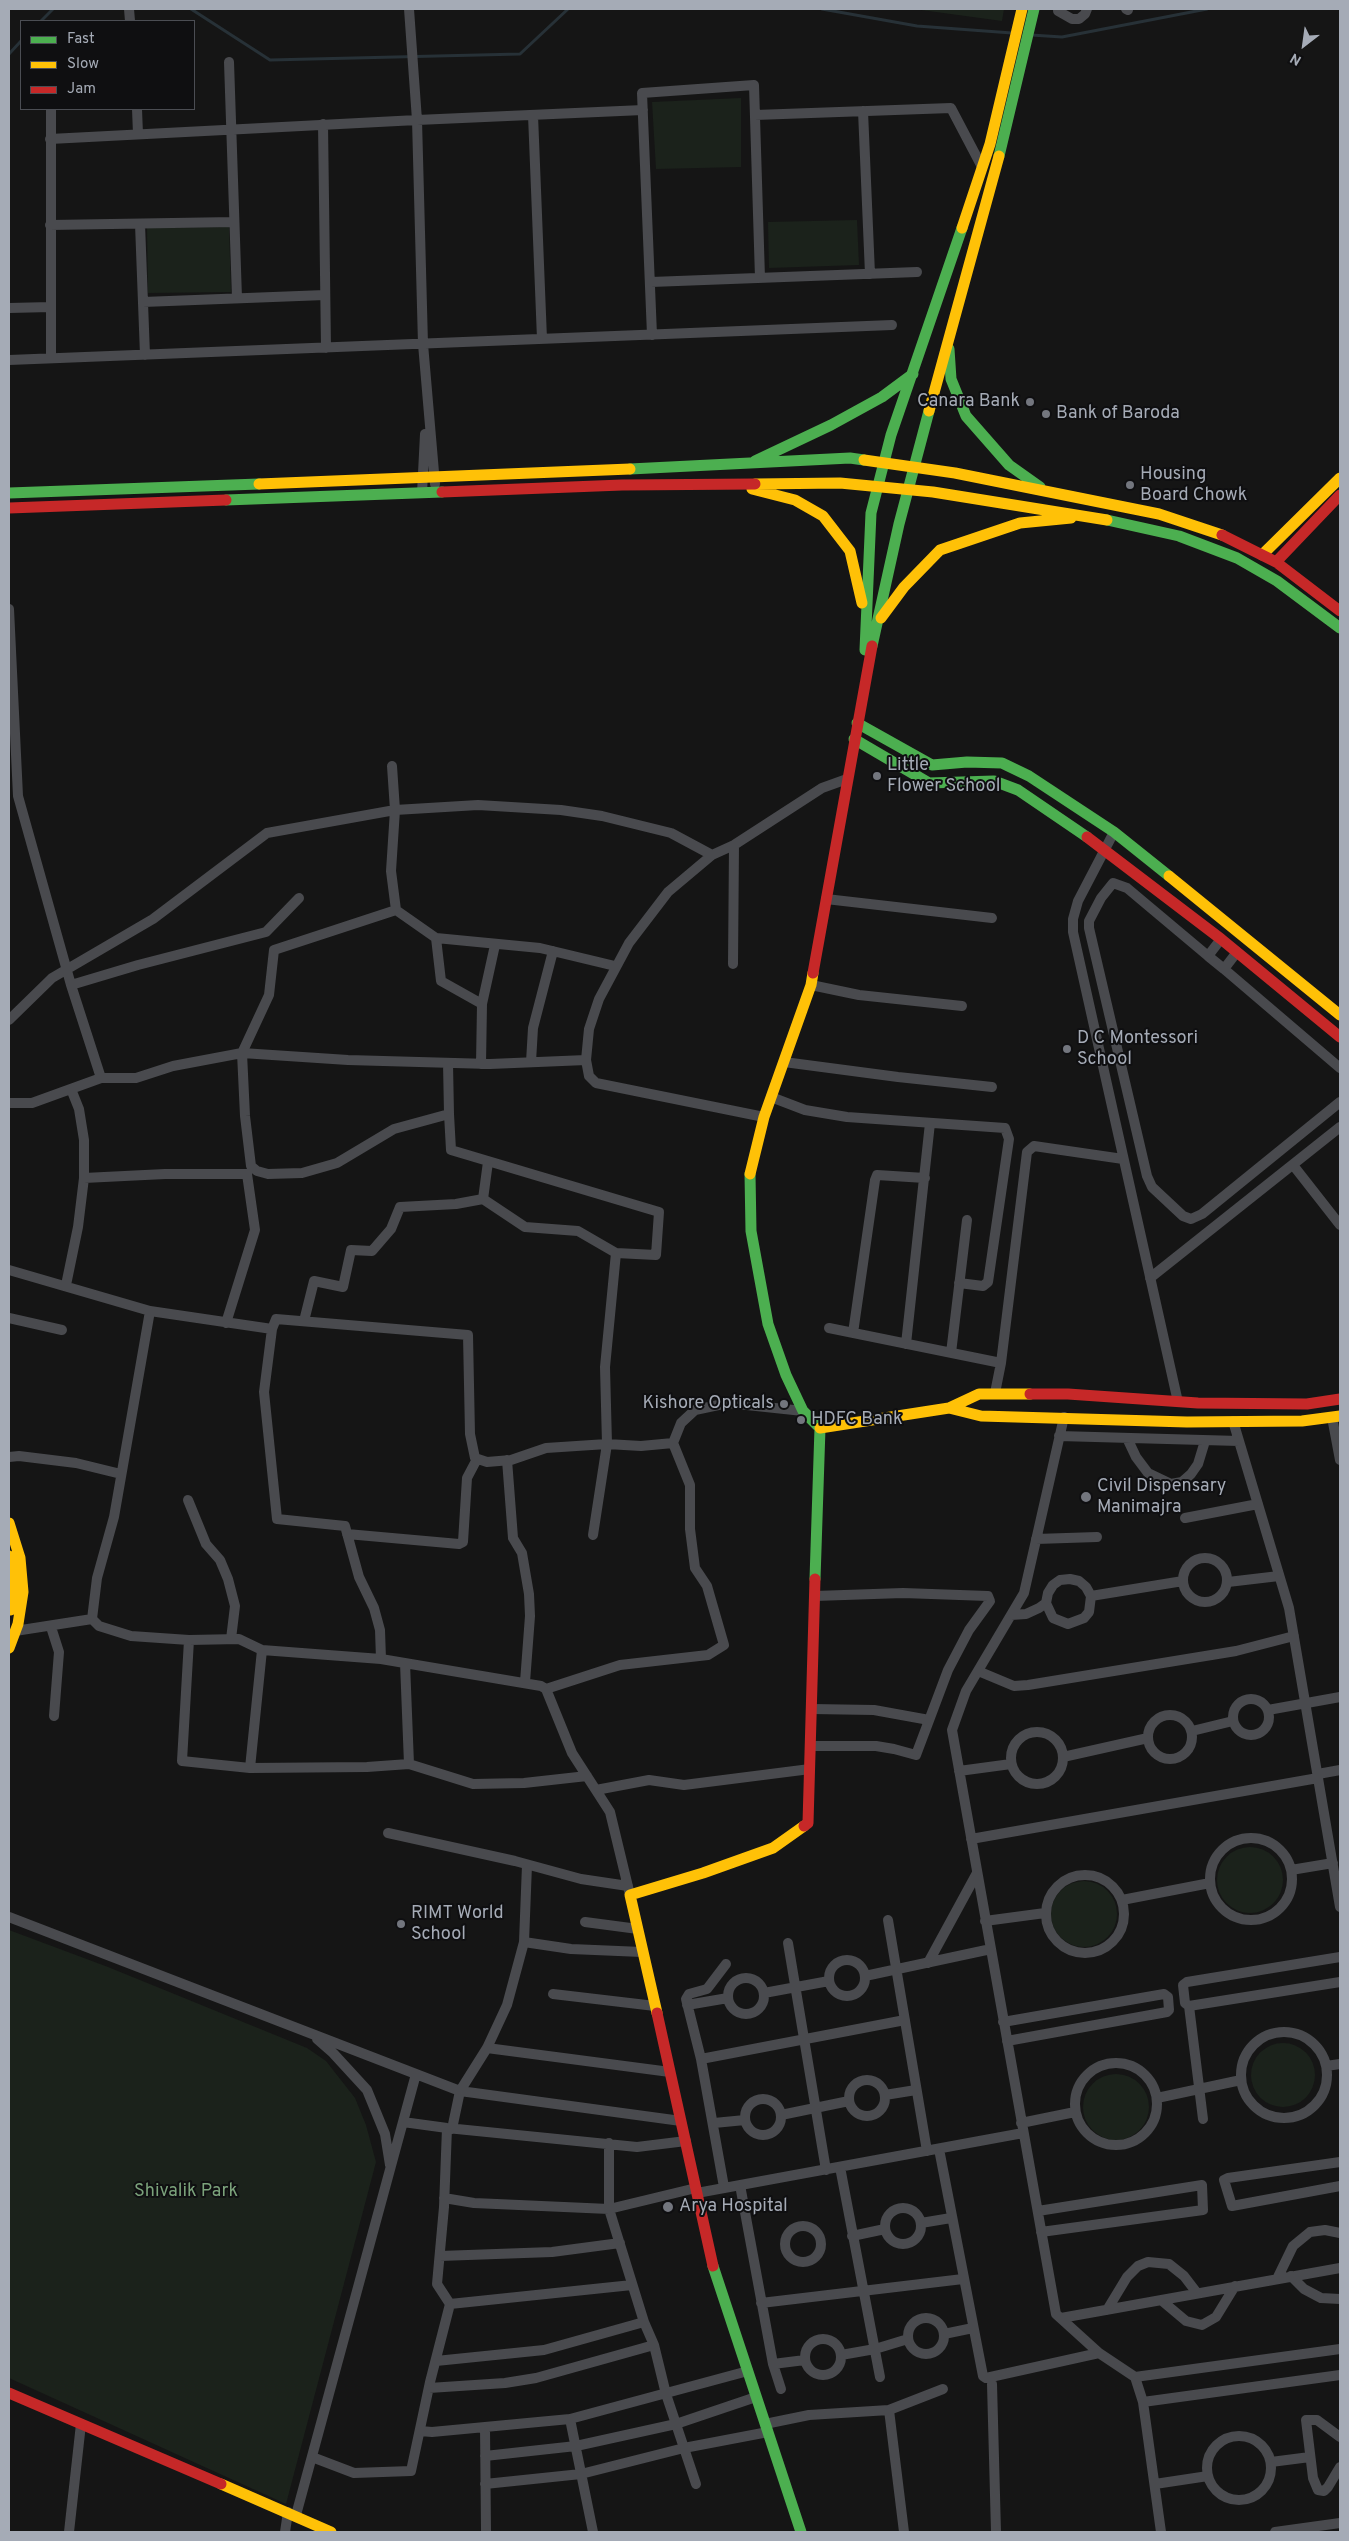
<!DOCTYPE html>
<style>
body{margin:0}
#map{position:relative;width:1349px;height:2541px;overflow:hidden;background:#151515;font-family:Overpass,sans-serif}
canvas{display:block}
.frame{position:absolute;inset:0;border:10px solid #a5abb6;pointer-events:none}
.legend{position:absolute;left:20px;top:20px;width:175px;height:90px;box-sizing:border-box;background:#0f0f11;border:1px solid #4b4d53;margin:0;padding:6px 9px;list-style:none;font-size:15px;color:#a5abb6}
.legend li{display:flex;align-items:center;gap:10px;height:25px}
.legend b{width:25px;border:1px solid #4b4d53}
.north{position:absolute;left:1279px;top:20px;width:50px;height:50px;-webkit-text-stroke:4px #0f0f11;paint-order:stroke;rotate:210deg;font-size:14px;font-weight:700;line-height:20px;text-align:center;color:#a5abb6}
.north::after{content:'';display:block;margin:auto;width:18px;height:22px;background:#a5abb6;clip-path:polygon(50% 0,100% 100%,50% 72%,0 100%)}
</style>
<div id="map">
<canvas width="1349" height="2541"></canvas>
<div class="frame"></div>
<ul class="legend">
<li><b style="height:6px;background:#4caf50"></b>Fast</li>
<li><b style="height:6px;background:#ffc107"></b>Slow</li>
<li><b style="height:6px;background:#c62828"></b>Jam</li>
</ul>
<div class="north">N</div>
</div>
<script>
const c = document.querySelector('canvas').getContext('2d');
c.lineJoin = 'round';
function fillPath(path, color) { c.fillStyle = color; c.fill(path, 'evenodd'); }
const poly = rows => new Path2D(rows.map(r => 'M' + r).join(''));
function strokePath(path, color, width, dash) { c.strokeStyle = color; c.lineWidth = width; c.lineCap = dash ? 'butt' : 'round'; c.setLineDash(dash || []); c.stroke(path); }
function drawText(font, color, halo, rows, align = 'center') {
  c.font = font + ' Overpass,sans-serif'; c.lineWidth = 4; c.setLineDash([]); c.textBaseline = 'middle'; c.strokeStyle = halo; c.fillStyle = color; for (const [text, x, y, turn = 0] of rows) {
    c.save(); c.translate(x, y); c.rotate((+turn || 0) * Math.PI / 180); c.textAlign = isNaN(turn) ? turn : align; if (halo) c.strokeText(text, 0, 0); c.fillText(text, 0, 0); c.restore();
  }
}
fillPath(poly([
 [914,9,1004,9,1002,21],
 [741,98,741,167,656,169,652,102],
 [857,220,859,265,769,268,768,222],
 [229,227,231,292,148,293,147,228],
 '1217 1880a33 33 0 1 1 66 0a33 33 0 1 1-66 0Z',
 '1051 1914a33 33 0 1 1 66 0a33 33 0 1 1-66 0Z',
 [9,1930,108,1967,307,2048,326,2061,355,2098,366,2125,376,2162,286,2504,9,2378],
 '1251 2075a32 32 0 1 1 64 0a32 32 0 1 1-64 0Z',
 '1083 2107a33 33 0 1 1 66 0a33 33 0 1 1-66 0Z'
]), '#1b221b');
strokePath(poly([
 [191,9,270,60,520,54,568,9],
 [822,9,917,26,1012,33],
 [41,21,53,9],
 [1031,35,1062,37,1207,9],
 [9,54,21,41]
]), '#273137', 3);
strokePath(poly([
 [129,9,130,21],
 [409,9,417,120,423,344,435,484],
 [1126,9,1128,10],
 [1058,11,1072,19,1079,19,1085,14,1087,9],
 [229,62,237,298],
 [51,109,51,358],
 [137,109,138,134],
 [863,111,870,274],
 [533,115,542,339],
 [755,115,951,108,982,167],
 [323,124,326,348],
 [50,139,417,120,643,110],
 [140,224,145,355],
 [50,225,234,222],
 [651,282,917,272],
 [143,302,325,295],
 [9,308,51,307],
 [652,335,642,93,754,85,760,278],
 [9,360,892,325],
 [422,493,425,434],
 [9,609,18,796,71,985,101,1078,32,1103,9,1103],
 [392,766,395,810,478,805,561,810,602,816,671,833,712,855],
 [1114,832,1078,901,1073,919,1073,932,1178,1402],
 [826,899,992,918],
 [396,910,436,938,540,948,615,966],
 [436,938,441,981,482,1004],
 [1221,939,1208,956,1127,888,1113,883,1101,898,1089,921,1089,928,1147,1176,1152,1187,1183,1216,1191,1219,1202,1214,1340,1102],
 [1237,952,1224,969,1340,1068],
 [1208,956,1224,969],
 [733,964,734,845],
 [71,985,138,965,266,932,299,898],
 [811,985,859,995,962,1006],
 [9,1020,52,978,153,919,267,833,395,810,391,871,396,910,274,950,269,995,242,1053,245,1116,251,1166,257,1171,268,1174,302,1173,337,1163,394,1129,449,1114,448,1063],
 [586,1060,589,1029,599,999,629,943,668,892,712,855,734,845,822,788,847,779],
 [531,1062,533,1028,553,951],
 [784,1062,898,1077,992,1087],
 [481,1064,482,1004,495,945],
 [101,1078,136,1078,173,1066,242,1053,348,1060,490,1064,586,1060,589,1076,596,1083,764,1117],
 [771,1097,805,1110,847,1117,1005,1128,1009,1139,988,1282,983,1286,959,1283],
 [449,1114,451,1150,659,1212,656,1255,616,1253],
 [488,1162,483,1199,525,1227,578,1231,616,1253,605,1367,607,1444,593,1535],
 [1293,1165,1340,1225],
 [84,1178,165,1174,247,1174,255,1230,226,1323],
 [9,1270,150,1311,114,1517,97,1578,92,1619,15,1631],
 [1150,1278,1340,1127],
 [66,1285,78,1227,84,1178,84,1140,79,1109,71,1089],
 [150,1311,272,1329,264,1392,277,1519,345,1526,359,1577,374,1608,380,1630,381,1659],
 [9,1318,62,1330],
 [304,1321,314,1281,343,1287,351,1250,372,1251,391,1229,400,1207,456,1204,483,1199],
 [829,1328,1001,1363],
 [272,1329,276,1319,468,1335,470,1434,475,1458,487,1462,511,1460,546,1448,607,1444,641,1446,673,1443,681,1423,695,1410,728,1403,803,1411],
 [853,1333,875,1180,877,1175,925,1178],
 [906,1344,930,1123],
 [951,1353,967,1220],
 [995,1393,1001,1363,1027,1152,1034,1146,1123,1159],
 [1064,1417,1024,1593,966,1691,952,1730,1056,2314,1099,2353,1135,2377,1143,2402,1161,2532],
 [1332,1417,1340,1460],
 [1233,1421,1289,1608,1340,1907],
 [1059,1436,1239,1441],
 [1127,1438,1136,1457,1148,1473,1171,1484,1182,1482,1191,1474,1198,1464,1205,1441],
 [9,1457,19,1456,76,1463,121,1474],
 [507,1460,513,1538,522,1553,529,1594,530,1616,525,1682],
 [188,1500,206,1544,220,1560,228,1579,235,1606,231,1639],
 [1185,1518,1258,1504],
 [347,1534,459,1544,463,1542,467,1478,477,1459],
 [1036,1539,1097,1537],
 '1183 1580a22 22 0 1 1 44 0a22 22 0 1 1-44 0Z',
 [1228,1582,1279,1576],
 [1091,1596,1183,1581],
 [1011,1615,1026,1614,1039,1608,1046,1603,1048,1593,1053,1585,1060,1580,1070,1579,1079,1581,1086,1587,1091,1596,1089,1612,1084,1618,1068,1624,1053,1618,1046,1603],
 [92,1619,99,1626,131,1636,189,1640,239,1639,262,1650,381,1659,541,1686,546,1689,572,1753,610,1812,630,1895],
 [51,1627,59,1652,54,1716],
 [189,1640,182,1761,250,1768,367,1767,409,1764,473,1784,524,1783,587,1776],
 [405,1663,409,1764],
 [978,1671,1014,1686,1028,1685,1236,1651,1294,1636],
 [546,1689,620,1665,708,1655,724,1645,707,1586,695,1568,690,1529,690,1485,673,1443],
 '1233 1717a18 18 0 1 1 36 0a18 18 0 1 1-36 0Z',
 [812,1709,874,1710,929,1720],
 [1268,1710,1340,1697],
 '1148 1737a22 22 0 1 1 44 0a22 22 0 1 1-44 0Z',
 [1192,1731,1233,1721],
 '1011 1758a26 26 0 1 1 52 0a26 26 0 1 1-52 0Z',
 [810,1746,876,1746,894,1749,916,1755,948,1670,969,1630,990,1601,988,1596,903,1593,815,1596],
 [1063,1757,1148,1738],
 [250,1768,262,1650],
 [959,1771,1011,1764],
 [1318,1774,1340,1770],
 [596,1790,649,1780,684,1785,810,1769],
 [388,1833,515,1861,581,1879,628,1886],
 '1210 1879a41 41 0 1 1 82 0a41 41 0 1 1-82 0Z',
 [971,1839,1318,1778],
 [1291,1870,1333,1863],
 '1046 1914a39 39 0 1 1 78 0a39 39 0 1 1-78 0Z',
 [1122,1900,1210,1883],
 [9,1917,460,2091,487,2048,507,2005,524,1942,527,1865],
 [888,1920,927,2151],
 [985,1921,1045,1913],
 [585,1922,638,1929],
 [524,1942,571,1949,642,1952],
 [788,1943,826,2170],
 '829 1978a18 18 0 1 1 36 0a18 18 0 1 1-36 0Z',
 [928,1963,977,1873],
 [865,1976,991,1949],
 '728 1996a18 18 0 1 1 36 0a18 18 0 1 1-36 0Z',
 [764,1993,829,1981],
 [553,1994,655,2006],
 [687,2005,728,1998],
 [1189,2006,1340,1982],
 [1003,2022,1164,1994,1168,1997,1169,2010,1167,2012,1007,2041],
 '1241 2075a43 43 0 1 1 86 0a43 43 0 1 1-86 0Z',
 [317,2039,333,2053,367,2090,385,2134,390,2165],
 [487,2048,670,2072],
 [701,2059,905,2020],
 '1075 2104a41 41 0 1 1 82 0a41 41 0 1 1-82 0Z',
 [1326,2066,1340,2064],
 '849 2098a18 18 0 1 1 36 0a18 18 0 1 1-36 0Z',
 [885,2095,916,2090],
 [1157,2098,1241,2080],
 '745 2117a18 18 0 1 1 36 0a18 18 0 1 1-36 0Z',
 [781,2115,849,2101],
 [1203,2119,1189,2006,1185,2003,1183,1985,1187,1982,1340,1957],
 [403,2122,447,2128,637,2147,686,2141],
 [714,2123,745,2120],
 [1021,2123,1075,2112],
 [452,2129,460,2091,681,2121],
 [609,2143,609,2209,644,2322,654,2345,666,2394,696,2484],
 [939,2149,983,2376,986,2378,1099,2353],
 [1340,2162,1228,2178,1224,2180,1232,2206,1340,2186],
 [840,2167,880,2377],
 [740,2185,773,2364,781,2389],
 [724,2187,701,2059,686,1999,689,1994,707,1989,726,1964],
 [697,2193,1023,2133],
 [444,2198,474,2203,609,2209,696,2188],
 '885 2226a18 18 0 1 1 36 0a18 18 0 1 1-36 0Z',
 [1038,2211,1202,2185,1203,2210,1041,2232],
 [921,2223,951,2218],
 '785 2244a18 18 0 1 1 36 0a18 18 0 1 1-36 0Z',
 [852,2236,885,2229],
 [440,2256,552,2252,620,2243],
 [1291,2276,1304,2289,1321,2298,1340,2299],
 [1277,2279,1293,2246,1310,2232,1325,2230,1340,2233],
 [1161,2300,1186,2321,1202,2325,1216,2317,1235,2286],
 [761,2303,963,2279],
 [450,2304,632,2285],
 [1107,2310,1127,2277,1138,2266,1148,2262,1169,2264,1184,2276,1197,2293],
 '908 2336a18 18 0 1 1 36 0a18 18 0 1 1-36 0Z',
 [1061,2318,1340,2268],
 [944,2334,973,2328],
 '805 2357a18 18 0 1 1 36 0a18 18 0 1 1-36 0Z',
 [841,2355,875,2349,908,2339],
 [436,2361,544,2350,644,2322],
 [773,2364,805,2360],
 [1135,2377,1340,2349],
 [992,2384,996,2532],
 [429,2388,505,2383,536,2378,654,2345],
 [1143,2402,1340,2375],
 [889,2410,943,2389],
 [570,2419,593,2532],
 [765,2424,809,2415,889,2410,904,2532],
 [485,2427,486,2532],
 [420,2431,432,2432,570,2419,748,2371],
 '1207 2468a32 32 0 1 1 64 0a32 32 0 1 1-64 0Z',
 [1340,2437,1317,2420,1306,2420,1313,2478,1318,2490,1324,2491,1328,2487,1340,2467],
 [485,2456,576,2446,676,2424,756,2397],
 [312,2457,354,2473,411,2471,430,2382,450,2304,437,2284,444,2207,447,2128],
 [1271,2462,1310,2457],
 [485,2484,581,2474,684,2448,768,2432],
 [1155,2484,1208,2476],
 [296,2515,416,2074],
 [69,2532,81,2424],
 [285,2532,288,2512],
 [1275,2532,1340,2523]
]), '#494a4e', 10);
strokePath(poly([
 [999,156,1034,9],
 [949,349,951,379,966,416,1009,465,1040,487],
 [755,461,831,425,882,397,913,374],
 [630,469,850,458,864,460],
 [9,493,259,484],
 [226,500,442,492],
 [1107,520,1179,536,1237,558,1277,581,1340,628],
 [872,646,899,524,929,411],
 [865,650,871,513,891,435,962,228],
 [857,723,932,765,967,762,1002,763,1029,776,1114,832,1169,876],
 [854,739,929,783,994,781,1018,790,1087,837],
 [750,1174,751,1231,768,1324,786,1375,803,1411,820,1428,815,1579],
 [713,2266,801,2532]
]), '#4caf50', 11);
strokePath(poly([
 [962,228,990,144,1022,9],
 [929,411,999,156],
 [864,460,955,473,1159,514,1222,535],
 [259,484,630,469],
 [755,484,840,483,933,492,1107,520],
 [752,489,795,500,823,516,850,551,862,603],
 [1262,555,1340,478],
 [881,618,904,587,940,550,1020,523,1071,518],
 [1169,876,1340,1015],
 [750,1174,764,1117,811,985,813,973],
 [949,1408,981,1416,1187,1422,1302,1421,1340,1416],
 [820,1428,949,1408,979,1394,1030,1394],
 [9,1523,20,1558,23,1592,18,1624,9,1648],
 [9,1556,13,1594,11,1610],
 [657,2013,630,1895,703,1873,773,1848,804,1826],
 [221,2484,331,2532]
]), '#ffc107', 11);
strokePath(poly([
 [442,492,622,485,755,484],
 [9,508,226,500],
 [1222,535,1276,562,1340,611],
 [1276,562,1340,495],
 [1087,837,1221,939,1340,1037],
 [813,973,872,646],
 [1030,1394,1068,1394,1198,1403,1307,1404,1340,1399],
 [804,1826,808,1823,815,1579],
 [657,2013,713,2266],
 [9,2393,221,2484]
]), '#c62828', 11);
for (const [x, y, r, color] of [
 [1030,402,5,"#73767e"],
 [1046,414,5,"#73767e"],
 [1130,485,5,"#73767e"],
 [877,776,5,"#73767e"],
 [1067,1049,5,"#73767e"],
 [784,1404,5,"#73767e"],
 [801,1420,5,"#73767e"],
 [1086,1497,6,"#73767e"],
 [401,1924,5,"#73767e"],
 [668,2207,6,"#73767e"]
]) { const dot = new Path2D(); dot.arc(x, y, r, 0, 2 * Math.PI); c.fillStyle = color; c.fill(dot); strokePath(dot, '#0f0f11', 2); }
drawText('18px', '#a5abb6', '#0f0f11', [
 ["Canara Bank",1020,402,"right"],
 ["Bank of Baroda",1056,414],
 ["Housing",1140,475],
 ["Board Chowk",1140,496],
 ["Little",887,766],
 ["Flower School",887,787],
 ["D C Montessori",1077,1039],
 ["School",1077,1060],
 ["Kishore Opticals",774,1404,"right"],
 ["HDFC Bank",811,1420],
 ["Civil Dispensary",1097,1487],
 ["Manimajra",1097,1508],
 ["RIMT World",411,1914],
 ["School",411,1935],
 ["Arya Hospital",679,2207]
], 'left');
drawText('18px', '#7ba27b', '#0f0f11', [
 ["Shivalik Park",186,2192]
]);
</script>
